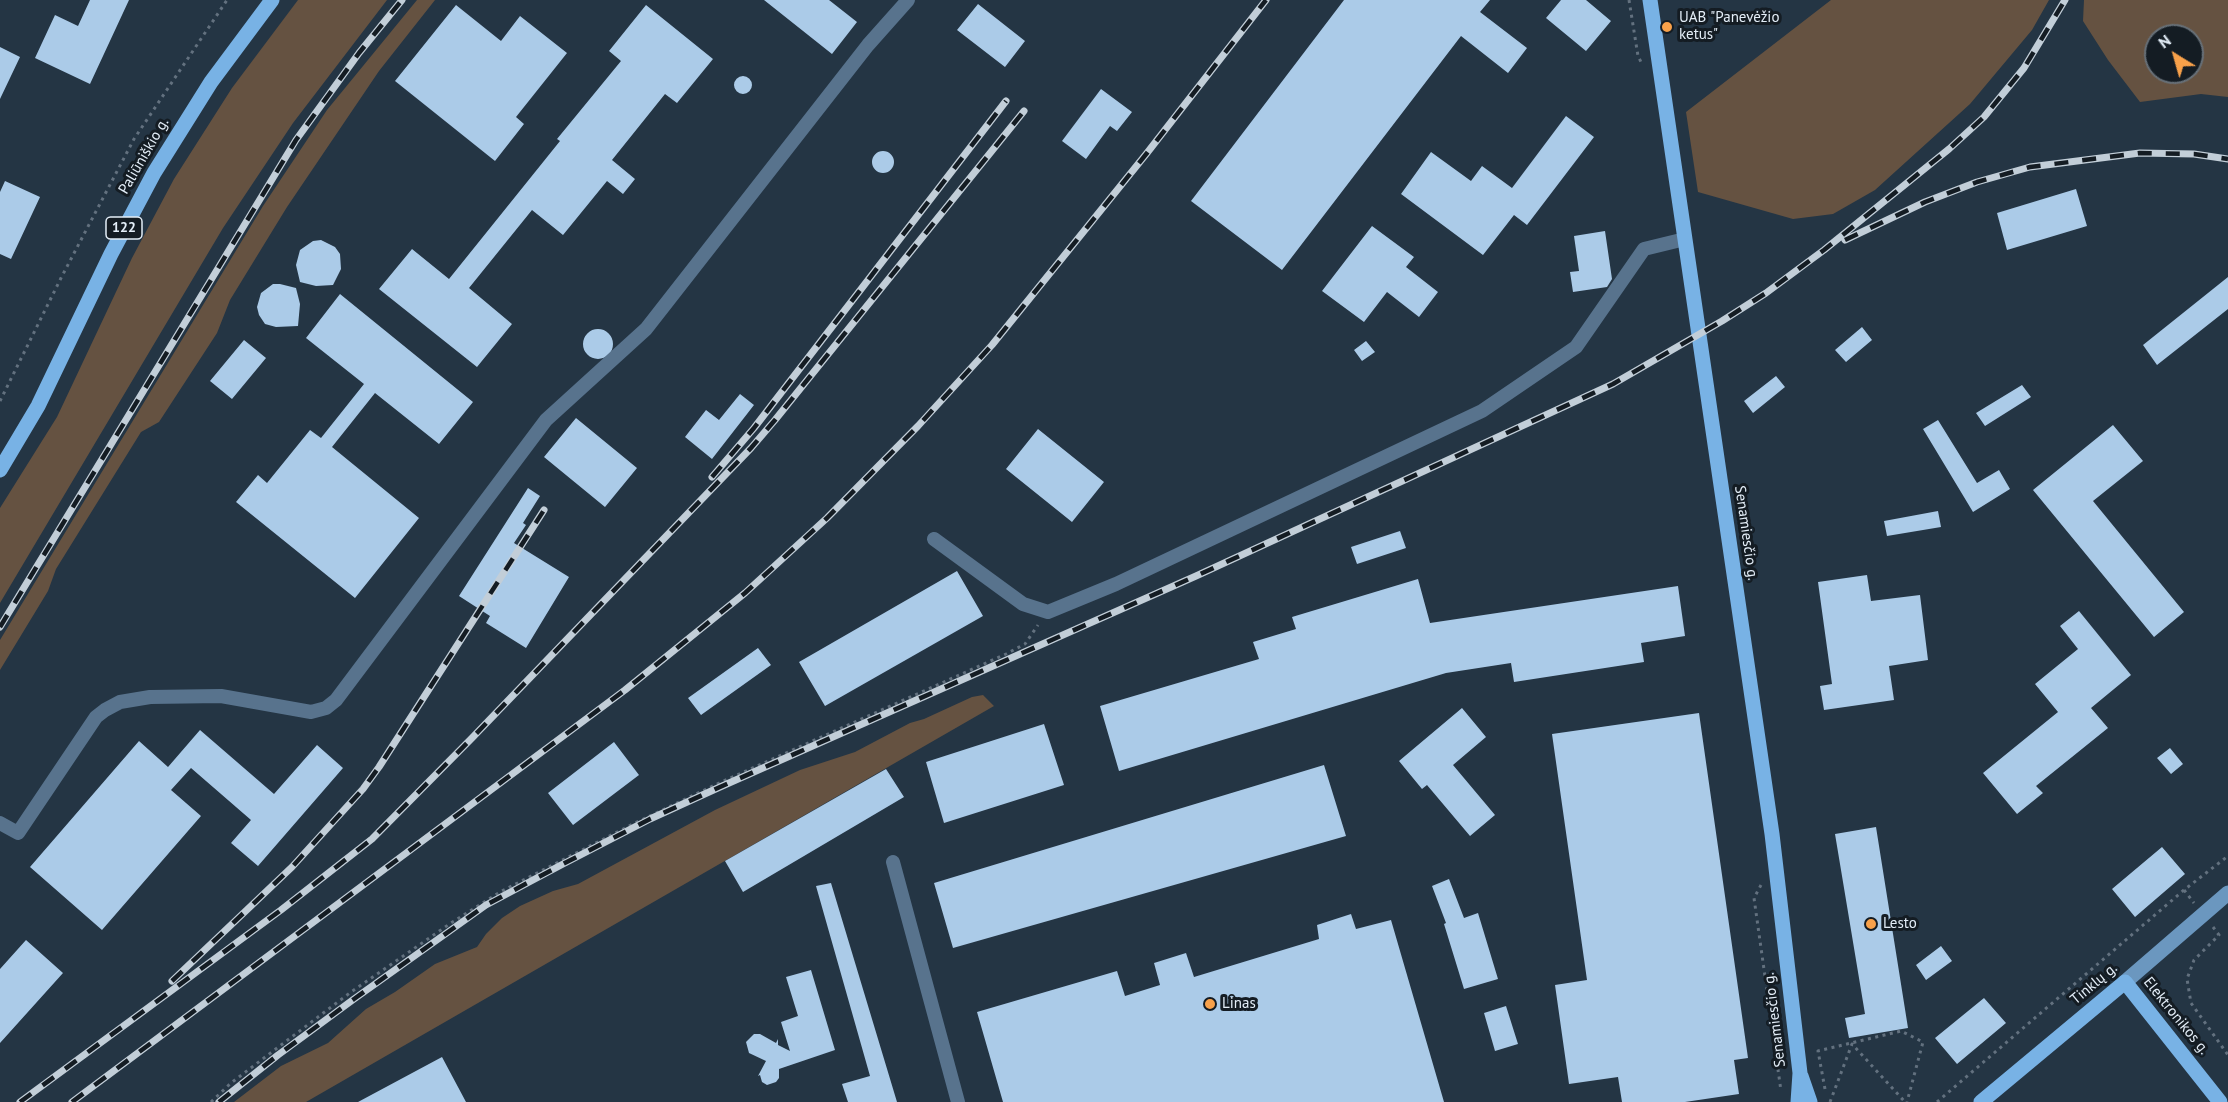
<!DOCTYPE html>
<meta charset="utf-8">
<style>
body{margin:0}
#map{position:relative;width:2228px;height:1102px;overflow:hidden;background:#243544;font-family:"PT Sans",sans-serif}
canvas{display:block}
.north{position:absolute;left:2144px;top:24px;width:60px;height:60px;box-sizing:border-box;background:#141c23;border:2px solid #677078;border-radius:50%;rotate:323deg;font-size:16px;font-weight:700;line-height:24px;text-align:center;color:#e4eef8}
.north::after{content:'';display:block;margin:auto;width:21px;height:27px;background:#f8a14a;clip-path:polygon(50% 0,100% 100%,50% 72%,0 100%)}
</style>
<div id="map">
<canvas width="2228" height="1102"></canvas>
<div class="north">N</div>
</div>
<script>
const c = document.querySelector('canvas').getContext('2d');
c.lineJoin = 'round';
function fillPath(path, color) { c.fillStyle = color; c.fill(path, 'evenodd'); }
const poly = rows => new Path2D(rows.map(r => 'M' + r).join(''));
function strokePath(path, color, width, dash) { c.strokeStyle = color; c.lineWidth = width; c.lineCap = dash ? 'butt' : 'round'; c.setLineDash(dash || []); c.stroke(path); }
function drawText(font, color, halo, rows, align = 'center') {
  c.font = font + ' "PT Sans",sans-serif'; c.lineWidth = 6; c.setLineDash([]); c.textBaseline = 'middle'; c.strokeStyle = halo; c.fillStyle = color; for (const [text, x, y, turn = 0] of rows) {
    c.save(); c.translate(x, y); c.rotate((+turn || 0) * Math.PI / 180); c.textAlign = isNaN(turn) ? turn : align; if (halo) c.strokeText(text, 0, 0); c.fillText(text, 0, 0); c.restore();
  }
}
fillPath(poly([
 [298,0,387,0,293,123,223,228,0,603,0,508,57,417,132,258,174,179,232,88],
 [417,0,435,0,379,71,287,207,230,300,217,333,159,422,141,432,56,569,48,591,0,670,0,640,263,206,327,110],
 [1831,0,2049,0,2032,30,1970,104,1875,190,1833,214,1793,219,1698,192,1686,112],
 [2084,0,2228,0,2228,97,2201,94,2140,102,2108,60,2083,21],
 [2156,36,2192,36,2192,72,2156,72],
 [983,695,994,706,306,1102,234,1102,281,1066,328,1043,366,1009,395,992,435,964,477,947,486,934,502,918,520,906,553,891,578,884,715,810,800,770,855,752,910,723,924,719,972,697]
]), '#655241');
fillPath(poly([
 [90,0,129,0,90,84,35,58,55,15,78,26],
 [764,0,829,0,857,22,832,54],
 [1344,0,1490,0,1480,12,1527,48,1508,73,1461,36,1282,270,1191,201],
 [1561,0,1586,0,1611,21,1586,51,1546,18],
 [978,4,1025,41,1005,67,957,30],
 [456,5,501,41,520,16,567,53,516,117,524,124,495,161,395,81],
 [646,5,713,59,677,103,665,94,612,160,635,179,623,194,607,181,563,235,532,210,469,288,512,324,477,367,379,289,412,249,449,279,560,141,557,139,621,61,609,51],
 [0,47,20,57,0,99],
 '734 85a9 9 0 1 1 18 0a9 9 0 1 1-18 0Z',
 [1101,89,1132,112,1117,131,1110,126,1086,159,1062,141],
 [1566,116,1594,137,1527,225,1514,215,1483,255,1401,194,1431,152,1471,181,1482,166,1512,188],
 '872 162a11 11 0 1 1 22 0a11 11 0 1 1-22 0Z',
 [5,181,40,197,11,259,0,254,0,192],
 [2076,189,2087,226,2007,250,1997,213],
 [1372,226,1414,257,1406,267,1438,292,1419,317,1387,292,1364,322,1322,291],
 [1605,231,1612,279,1607,287,1573,292,1570,272,1579,271,1574,236],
 [321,240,335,247,340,254,341,269,333,285,316,286,300,282,296,265,300,250,313,241],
 [2228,277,2228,309,2157,365,2143,345],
 [273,284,280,284,296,288,300,304,298,326,276,327,265,324,259,315,257,307,261,293],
 [340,294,473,402,439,444,375,393,332,447,419,518,355,598,236,502,258,475,267,483,310,430,321,438,364,384,306,338],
 [1862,327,1872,340,1846,362,1835,350],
 '583 344a15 15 0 1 1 30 0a15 15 0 1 1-30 0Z',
 [244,340,266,358,232,399,210,381],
 [1366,341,1375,352,1362,361,1354,350],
 [1776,376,1785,387,1753,413,1744,401],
 [2022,385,2031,397,1985,426,1976,413],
 [740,394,754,405,712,459,685,437,706,410,719,420],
 [576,418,637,468,605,507,544,457],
 [1938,420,1977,483,1999,470,2010,489,1973,512,1923,429],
 [2113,425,2143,461,2093,501,2184,612,2154,637,2033,490],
 [1038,429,1104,482,1072,522,1006,469],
 [528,488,540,496,523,523,526,525,514,543,569,577,526,648,486,623,490,616,459,596],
 [1938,511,1941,527,1887,536,1884,521],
 [1400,531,1406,548,1357,564,1351,547],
 [957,571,983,616,825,706,799,662],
 [1867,575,1871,601,1920,595,1928,660,1889,666,1894,700,1824,710,1820,686,1832,684,1818,582],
 [1418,579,1430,623,1678,586,1685,636,1641,643,1644,662,1514,682,1511,663,1446,673,1119,771,1100,706,1259,659,1253,642,1296,629,1292,617],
 [2079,611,2131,675,2091,708,2108,728,2036,786,2043,793,2017,814,1983,773,2058,712,2035,684,2078,649,2060,626],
 [758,648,771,665,701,715,688,698],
 [1462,708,1486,737,1453,765,1495,815,1470,836,1427,785,1422,789,1399,761],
 [1699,713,1748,1058,1734,1060,1739,1094,1685,1102,1622,1102,1618,1077,1569,1084,1555,985,1587,980,1552,734],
 [1044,724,1064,785,944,823,926,762],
 [200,730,274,794,317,745,343,768,258,866,231,843,251,820,191,768,171,790,201,816,102,930,30,867,139,741,168,767],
 [614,742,639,775,573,825,548,793],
 [2170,748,2183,764,2171,774,2157,758],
 [1324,765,1346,836,953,948,934,883],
 [886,769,904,797,743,892,725,861],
 [1876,827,1908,1028,1849,1038,1845,1018,1865,1014,1835,834],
 [2162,847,2185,874,2135,917,2112,889],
 [1449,879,1464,918,1478,913,1498,979,1464,989,1444,924,1446,923,1432,886],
 [831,883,897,1102,848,1102,842,1084,870,1076,816,886],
 [1351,914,1356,929,1391,920,1444,1102,1003,1102,977,1012,1117,971,1125,996,1160,985,1154,963,1186,953,1194,977,1319,939,1317,925],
 [26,940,63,973,0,1043,0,969],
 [1941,946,1952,961,1926,980,1916,965],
 [811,970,835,1050,779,1069,779,1078,776,1082,767,1085,762,1082,760,1075,758,1076,766,1061,749,1053,746,1042,754,1034,760,1034,776,1043,778,1039,778,1045,790,1051,781,1022,798,1016,786,977],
 [1984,998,2006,1023,1957,1064,1935,1038],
 [1506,1006,1518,1044,1495,1051,1484,1013],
 [442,1057,466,1102,358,1102]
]), '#abcbe8');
strokePath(poly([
 [1629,0,1638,56,1641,62],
 [0,401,61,278,134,139,227,0],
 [1761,885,1754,898,1781,1091],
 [2184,890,2194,903],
 [2213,927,2219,935,2194,960,2187,979,2191,1003,2228,1055],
 [1825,1089,1818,1051,1901,1031,1923,1042,1907,1102],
 [211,1102,231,1083,351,992,451,923,500,892,633,824,717,784,1006,654,1025,644,1038,625],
 [1830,1102,1852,1044,1905,1102],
 [1937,1102,2184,890,2228,856]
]), '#63717f', 3, [3, 4.5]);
strokePath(poly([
 [934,539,1023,604,1048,612,1116,584,1482,411,1576,347,1644,249,1685,239],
 [0,823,18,833,96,717,105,710,120,702,150,697,221,696,311,712,326,708,336,700,546,420,646,329,868,45,908,0],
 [893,862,958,1102]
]), '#58738d', 14);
strokePath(poly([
 [2125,982,2228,893]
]), '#6b97bf', 15);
strokePath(poly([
 [1650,0,1772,834,1800,1073,1798,1102],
 [0,470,38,406,111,254,154,173,211,82,272,0],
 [1801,1076,1810,1102],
 [1981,1102,2125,982,2220,1102]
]), '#78b2e5', 15);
const rail = poly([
 [1845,240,1925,202,1977,182,2030,167,2140,153,2194,154,2228,159],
 [712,477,754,428,1006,101],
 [0,627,296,140,359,53,402,0],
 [172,981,292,867,363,789,379,767,544,510],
 [20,1102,281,910,372,839,472,738,751,448,775,420,1024,111],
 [72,1102,625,690,745,593,827,518,918,426,992,345,1147,153,1266,0],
 [219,1102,278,1055,354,999,486,905,563,864,650,819,720,787,1196,576,1613,384,1722,321,1766,293,1824,250,1949,149,1984,117,2024,68,2065,0]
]);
strokePath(rail, '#c2ced8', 7);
strokePath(rail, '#141c23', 4.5, [14]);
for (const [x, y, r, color] of [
 [1667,27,6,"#f8a14a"],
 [1871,924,6,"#f8a14a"],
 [1210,1004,6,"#f8a14a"]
]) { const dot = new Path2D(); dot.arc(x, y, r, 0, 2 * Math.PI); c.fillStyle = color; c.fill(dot); strokePath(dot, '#141c23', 2); }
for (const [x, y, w] of [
 [124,228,36]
]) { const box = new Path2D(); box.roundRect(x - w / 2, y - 11, w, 22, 4.5); c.fillStyle = '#141c23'; c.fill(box); strokePath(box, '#e4eef8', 1.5); }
drawText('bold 14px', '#e4eef8', null, [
 ["122",124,228]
]);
drawText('15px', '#e4eef8', '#141c23', [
 ["UAB \"Panevėžio",1679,18],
 ["ketus\"",1679,35],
 ["Lesto",1883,924],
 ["Linas",1222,1004]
], 'left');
drawText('15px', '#e4eef8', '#141c23', [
 ["Paliūniškio g.",144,156,-60],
 ["Senamiesčio g.",1746,533,82],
 ["Tinklų g.",2094,984,-40],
 ["Elektronikos g.",2176,1016,51],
 ["Senamiesčio g.",1775,1020,-97]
]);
</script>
